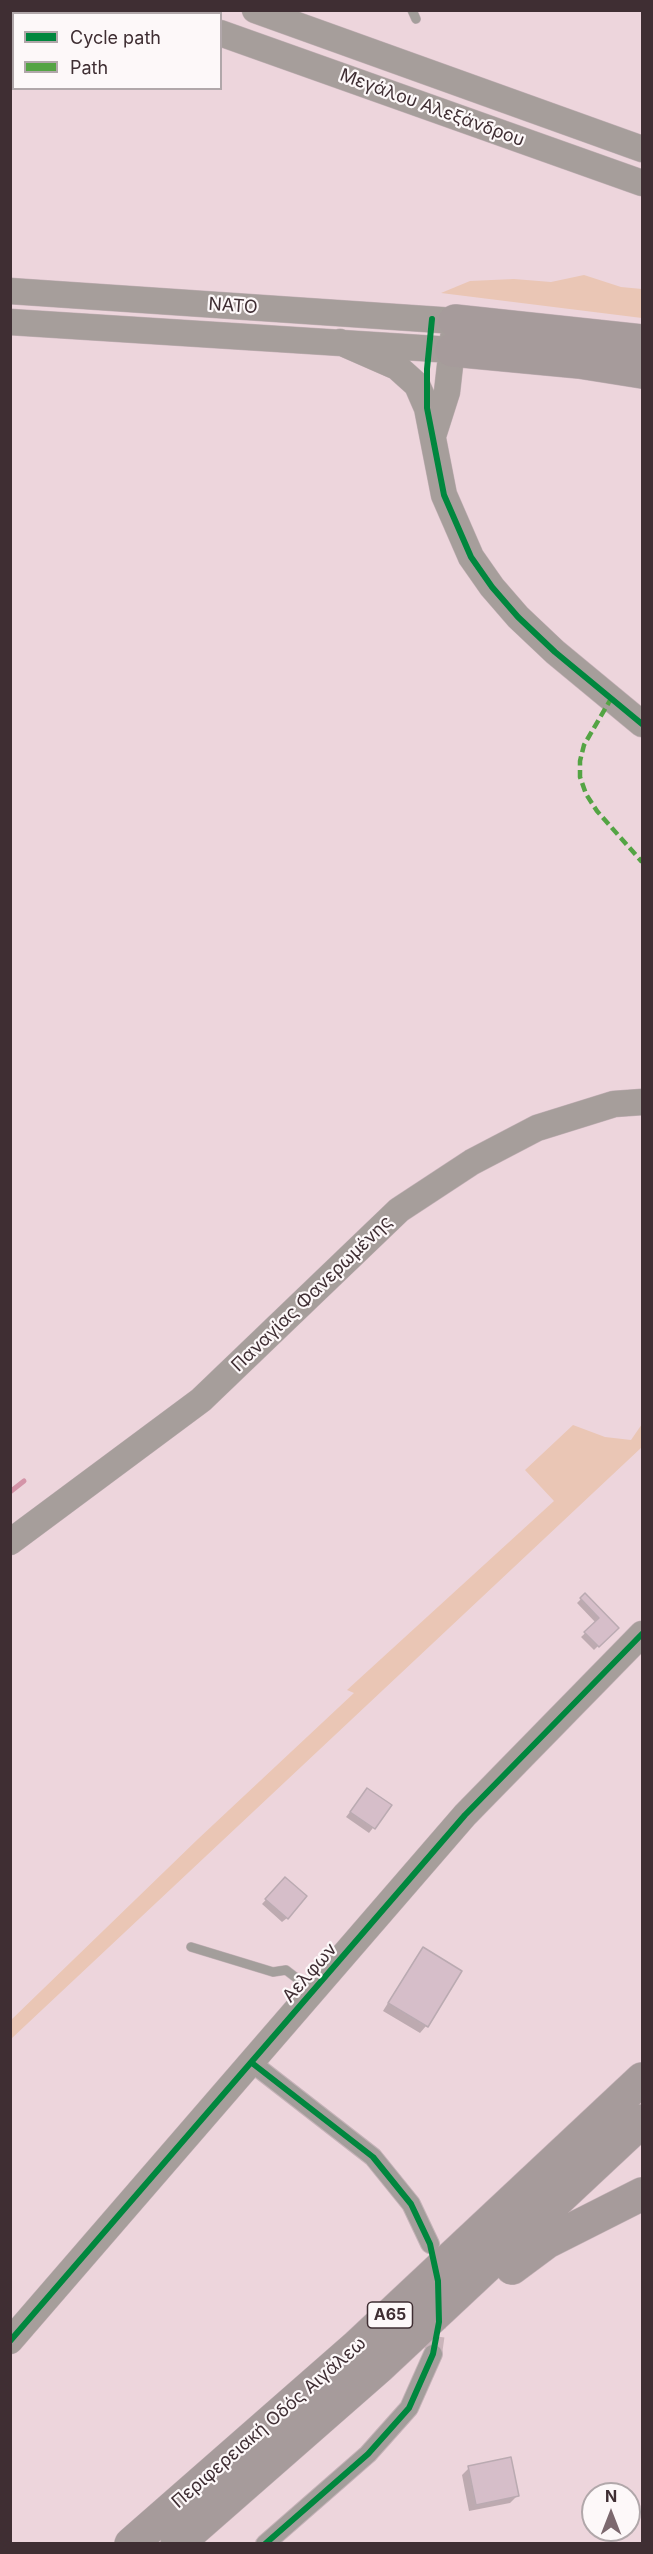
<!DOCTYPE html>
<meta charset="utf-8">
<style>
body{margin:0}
#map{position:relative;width:653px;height:2554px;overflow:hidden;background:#edd5dc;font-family:Inter,sans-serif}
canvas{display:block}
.frame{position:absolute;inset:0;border:12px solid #3f2e33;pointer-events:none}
.legend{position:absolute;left:12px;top:12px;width:210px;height:78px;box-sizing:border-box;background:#fdf8f9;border:2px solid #b1a7aa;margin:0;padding:8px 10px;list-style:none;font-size:18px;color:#3f2e33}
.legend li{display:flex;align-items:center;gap:12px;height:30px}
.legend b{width:30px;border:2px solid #b1a7aa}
.north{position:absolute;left:581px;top:2482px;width:60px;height:60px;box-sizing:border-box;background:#fdf8f9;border:2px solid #b1a7aa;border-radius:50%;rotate:0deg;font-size:16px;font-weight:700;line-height:24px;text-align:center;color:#3f2e33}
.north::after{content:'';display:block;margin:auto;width:21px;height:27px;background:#7c686e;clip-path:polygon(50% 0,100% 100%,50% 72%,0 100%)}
</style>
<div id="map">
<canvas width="653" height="2554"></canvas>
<div class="frame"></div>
<ul class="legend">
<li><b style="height:8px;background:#00873e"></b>Cycle path</li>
<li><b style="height:8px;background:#54a444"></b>Path</li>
</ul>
<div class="north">N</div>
</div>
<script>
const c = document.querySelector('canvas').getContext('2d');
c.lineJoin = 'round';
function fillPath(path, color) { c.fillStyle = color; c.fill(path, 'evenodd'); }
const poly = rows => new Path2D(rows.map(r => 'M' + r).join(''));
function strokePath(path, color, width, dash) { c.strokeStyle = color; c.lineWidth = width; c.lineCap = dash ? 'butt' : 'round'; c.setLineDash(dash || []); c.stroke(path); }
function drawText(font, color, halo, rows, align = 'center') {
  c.font = font + ' Inter,sans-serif'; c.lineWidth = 4.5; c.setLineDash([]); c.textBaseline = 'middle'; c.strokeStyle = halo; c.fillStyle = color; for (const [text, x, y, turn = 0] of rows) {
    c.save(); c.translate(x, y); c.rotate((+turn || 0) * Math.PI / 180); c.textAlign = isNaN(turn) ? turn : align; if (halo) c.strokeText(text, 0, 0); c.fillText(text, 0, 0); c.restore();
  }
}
fillPath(poly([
 [584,275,621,287,642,289,642,318,441,293,470,281,514,279,551,282],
 [642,1424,642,1447,11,2039,11,2020,198,1839,354,1693,347,1690,554,1501,525,1470,573,1425,605,1437,631,1440]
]), '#eac6b5');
fillPath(poly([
 [585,1595,617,1627,594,1650,581,1637,596,1623,577,1603],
 [367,1790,390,1806,369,1833,346,1817],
 [285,1879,287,1918,282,1922,262,1904],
 [423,1949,460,1971,426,2026,420,2033,383,2011,417,1956],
 [469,2468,517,2496,510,2503,469,2511,462,2475]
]), '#0003');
strokePath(poly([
 [10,1492,24,1481]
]), '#d494a8', 5);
const building = poly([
 [585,1593,619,1628,599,1647,584,1632,599,1618,580,1598,585,1593],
 [367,1788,392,1805,375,1829,350,1812,367,1788],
 [285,1877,307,1896,288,1919,265,1899,285,1877],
 [423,1947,462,1971,428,2027,388,2003,423,1947],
 [511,2457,519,2496,476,2505,468,2466,511,2457]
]);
fillPath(building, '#d6bec9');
strokePath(building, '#baaab1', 1.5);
strokePath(poly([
 [433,2354,439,2311]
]), '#cab4ba', 18, [18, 9]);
const lane = poly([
 [412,10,416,19],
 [191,1947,273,1972,286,1970,312,1990]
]);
const street = poly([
 [252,2063,373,2157,411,2204,430,2244],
 [265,2544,368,2454,409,2408,433,2354]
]);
const secondary = poly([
 [158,10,166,14],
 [255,10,642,149],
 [220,33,642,183],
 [10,291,455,321,447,392,433,436],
 [10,322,452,350],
 [340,342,397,367,417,385,427,408,444,495,471,557,492,587,518,617,555,652,642,724],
 [10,1542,201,1400,399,1210,472,1162,537,1128,614,1104,642,1102],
 [10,2341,465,1815,642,1634]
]);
const highway = poly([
 [455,321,642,341],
 [452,350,579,362,642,372],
 [512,2268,547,2242,642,2194],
 [131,2544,357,2346,642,2079],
 [177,2544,379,2367,642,2121]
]);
strokePath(lane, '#c5b2b8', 10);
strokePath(street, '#c5b2b8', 20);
strokePath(secondary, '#c5b2b8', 27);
strokePath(highway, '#c5b2b8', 34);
strokePath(lane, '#a39e9b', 9);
strokePath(street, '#a39e9b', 18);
strokePath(secondary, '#a69e9b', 26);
strokePath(highway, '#a69b9b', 33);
strokePath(poly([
 [612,697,584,745,580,761,580,777,586,794,597,811,642,862]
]), '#54a444', 4.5, [9, 4.5]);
strokePath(poly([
 [432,319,427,369,427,408,444,495,471,557,492,587,518,617,555,652,642,724],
 [252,2063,373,2157,411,2204,430,2244,438,2281,439,2322,433,2354,409,2408,368,2454,265,2544],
 [10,2341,465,1815,642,1634]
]), '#00873e', 6);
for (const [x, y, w] of [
 [390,2315,45]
]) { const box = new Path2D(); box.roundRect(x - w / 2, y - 13, w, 26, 4.5); c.fillStyle = '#fdf8f9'; c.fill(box); strokePath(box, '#3f2e33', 1.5); }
drawText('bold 16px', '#3f2e33', null, [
 ["Α65",390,2315]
]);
drawText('18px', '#3f2e33', '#fdf8f9', [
 ["Μεγάλου Αλεξάνδρου",432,108,20],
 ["ΝΑΤΟ",233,306,4],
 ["Παναγίας Φανερωμένης",312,1294,-44],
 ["Αελφων",310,1973,-49],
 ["Περιφερειακή Οδός Αιγάλεω",269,2423,-41]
]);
</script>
